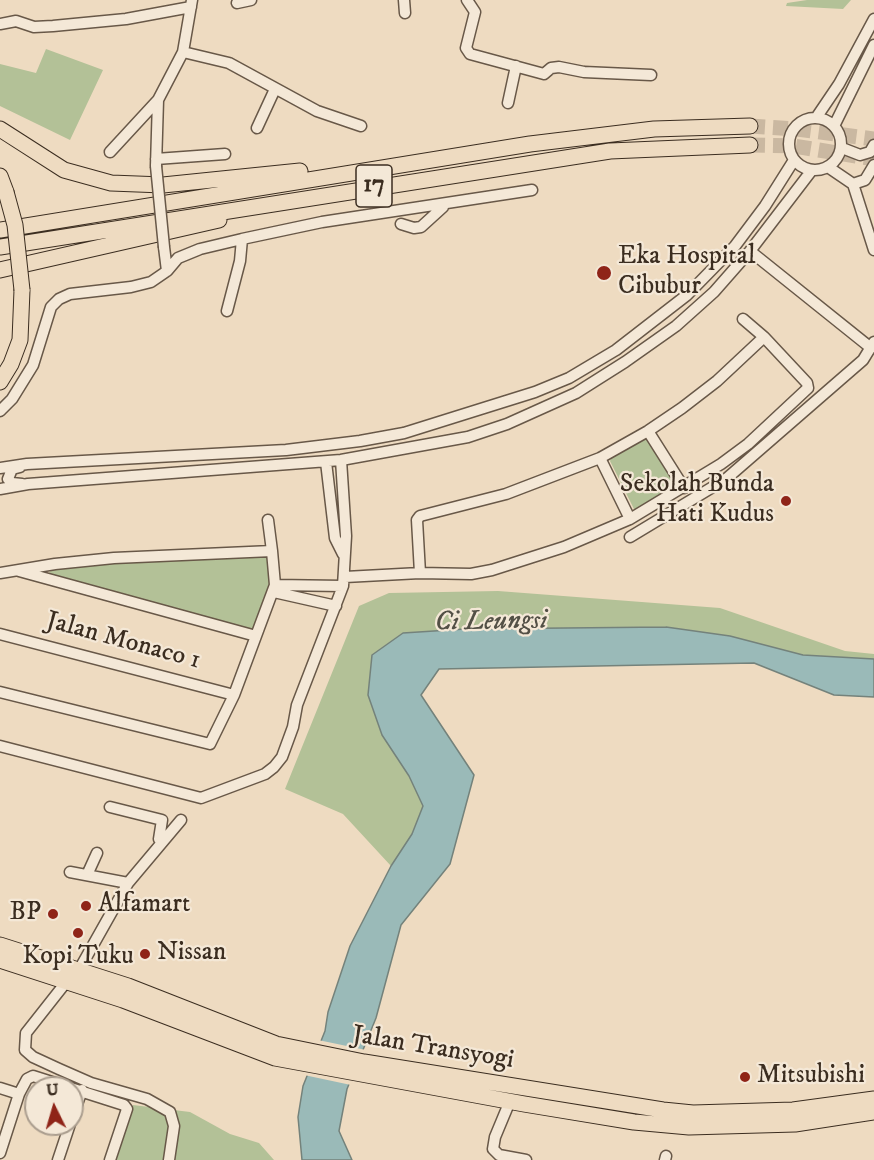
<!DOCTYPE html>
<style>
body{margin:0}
#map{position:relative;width:874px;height:1160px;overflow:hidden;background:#eedbc1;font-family:"IM FELL DW Pica",serif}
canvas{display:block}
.north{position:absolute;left:24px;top:1076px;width:60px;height:60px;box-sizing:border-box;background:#f4e8d7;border:2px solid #aa9d8e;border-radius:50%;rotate:355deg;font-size:16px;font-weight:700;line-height:24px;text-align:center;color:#3b2d20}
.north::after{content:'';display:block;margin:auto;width:21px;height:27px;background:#8f2418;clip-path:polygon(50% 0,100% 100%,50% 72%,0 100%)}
</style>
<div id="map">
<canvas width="874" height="1160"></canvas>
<div class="north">U</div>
</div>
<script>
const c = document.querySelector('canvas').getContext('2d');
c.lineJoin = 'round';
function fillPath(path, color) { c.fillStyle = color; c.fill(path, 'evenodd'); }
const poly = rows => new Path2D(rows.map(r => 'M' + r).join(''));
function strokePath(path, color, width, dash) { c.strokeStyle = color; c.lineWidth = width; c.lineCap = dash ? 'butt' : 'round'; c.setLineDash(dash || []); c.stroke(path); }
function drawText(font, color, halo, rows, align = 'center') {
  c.font = font + ' "IM FELL DW Pica",serif'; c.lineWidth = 4.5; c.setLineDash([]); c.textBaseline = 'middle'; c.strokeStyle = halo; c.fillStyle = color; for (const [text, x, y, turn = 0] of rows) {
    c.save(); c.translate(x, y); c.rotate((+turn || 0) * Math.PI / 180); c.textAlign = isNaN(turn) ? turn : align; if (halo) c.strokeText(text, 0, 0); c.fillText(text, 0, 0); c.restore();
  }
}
fillPath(poly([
 [807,0,851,0,843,9,786,6,787,3],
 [46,49,103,70,70,140,0,106,0,64,36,73],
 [641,439,648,439,678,487,639,510,634,509,610,461,612,456],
 [263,556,268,557,274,583,255,632,48,574,54,567],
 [498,591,720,608,845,651,874,654,874,659,803,655,534,629,465,629,403,633,372,655,368,695,382,735,409,776,423,806,412,834,391,866,343,814,285,789,359,606,389,593],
 [133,1105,190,1112,230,1134,259,1143,274,1160,115,1160]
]), '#b3c197');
const water = poly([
 [666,627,730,636,803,655,874,659,874,697,834,695,754,663,439,669,421,695,474,775,450,864,401,925,376,1018,347,1089,339,1131,352,1160,302,1160,298,1117,303,1086,325,1031,328,1012,350,946,391,866,412,834,423,806,409,776,382,735,368,695,372,655,403,633,465,629,666,627]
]);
fillPath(water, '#9abab8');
strokePath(water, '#74827b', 1.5);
fillPath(poly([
 [318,1040,366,1050,359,1067,311,1057],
 [311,1059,358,1069,351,1085,304,1075]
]), '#eedbc1');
strokePath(poly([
 [750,126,797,129,874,139],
 [750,145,794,146,874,159]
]), '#cab8a1', 15, [15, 8]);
const minor = poly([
 [404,0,405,13],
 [467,0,475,12,466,48,470,54,544,74,551,68,559,67,584,72,651,75],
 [237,3,251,0],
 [0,24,16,21,34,27,53,26,126,19,191,7],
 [183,52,229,63,317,111,361,126],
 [508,103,516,66],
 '789 144a26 26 0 1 1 52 0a26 26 0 1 1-52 0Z',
 [816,118,839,84,874,19],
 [834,126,874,45],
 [257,128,275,89],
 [842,148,860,155,870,152,874,145],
 [110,152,158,100,183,52,192,0],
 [156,159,225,154],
 [156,166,158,100],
 [828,167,853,184,874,250],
 [853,184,865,180,874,165],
 [401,224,414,228,421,227,443,207],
 [750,251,871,348],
 [167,271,178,258,200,249,242,239,322,222,532,190],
 [227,311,240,261,242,239],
 [0,411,12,399,33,365,51,307,59,299,70,294,131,287,151,282,167,271,164,247],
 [648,431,684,488],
 [600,458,630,519],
 [326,462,335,538,343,554],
 [20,467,12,469,8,479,12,483,22,484],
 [0,468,27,464,286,450,360,441,404,433,535,392,569,378,616,350,687,295,735,246,765,206,794,160],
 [0,489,28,484,341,460,468,437,507,424,576,393,625,362,676,326,714,292,750,251,812,170],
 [268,520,272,551],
 [630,537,726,479,863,360,874,342],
 [19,571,256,636],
 [0,573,55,564,114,558,272,551,275,585,234,695,210,744,0,692],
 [420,573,417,520,420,516,506,494,600,458,648,431,682,408,717,381,764,337],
 [345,577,420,573,471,574,492,570,564,547,630,519,721,464,748,444,808,388,807,383,764,337,743,319],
 [275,585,343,586],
 [274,592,336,606],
 [0,634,234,695],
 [0,746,201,798,265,774,274,767,282,757,293,727,297,705,343,586,346,536,341,460],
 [110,807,162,820,159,839],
 [70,872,128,883],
 [87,875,97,853],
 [79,970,128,883,181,820],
 [67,981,26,1033,25,1050,33,1057,59,1069,91,1083,147,1099,170,1112,174,1126,169,1160],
 [0,1088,19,1094],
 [510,1101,495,1137,493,1149,499,1155,526,1160],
 [72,1119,82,1090],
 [0,1153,19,1094,27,1079,33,1076,124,1105,127,1109,110,1160],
 [58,1160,70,1124],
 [665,1160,666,1156]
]);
const highway = poly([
 [0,129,64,170,111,183,163,185,300,171],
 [0,176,6,192],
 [0,230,530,144,654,129,750,126],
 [0,247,610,151,750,145],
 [0,270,219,220],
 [0,382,11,364,20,340,22,290],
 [0,945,128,986,276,1044,364,1062,663,1110,693,1113,793,1110,874,1099],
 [0,960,123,1000,275,1058,524,1104,634,1122,689,1127,795,1124,874,1112]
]);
strokePath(minor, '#685848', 13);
strokePath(highway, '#3b2d20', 17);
strokePath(minor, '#f4e8d7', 10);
strokePath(highway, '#eedbc1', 15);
const minorBridge = poly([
 [156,166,164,247]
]);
const highwayBridge = poly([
 [6,192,15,225,22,290]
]);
strokePath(minorBridge, '#685848', 13, []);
strokePath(highwayBridge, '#3b2d20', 17, []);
strokePath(minorBridge, '#f4e8d7', 10);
strokePath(highwayBridge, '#eedbc1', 15);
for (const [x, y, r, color] of [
 [604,273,8,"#8f2418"],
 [786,501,6,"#8f2418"],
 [86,906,6,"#8f2418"],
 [53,914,6,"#8f2418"],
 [78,933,6,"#8f2418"],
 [145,954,6,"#8f2418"],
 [745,1077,6,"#8f2418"]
]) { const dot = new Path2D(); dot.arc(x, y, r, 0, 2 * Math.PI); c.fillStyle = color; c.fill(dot); strokePath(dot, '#f4e8d7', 2); }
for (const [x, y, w] of [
 [374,186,36]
]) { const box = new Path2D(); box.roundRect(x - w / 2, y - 21, w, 42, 4.5); c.fillStyle = '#f4e8d7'; c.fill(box); strokePath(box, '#3b2d20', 1.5); }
drawText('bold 24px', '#3b2d20', null, [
 ["17",374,186]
]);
drawText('26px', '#3b2d20', '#f4e8d7', [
 ["Eka Hospital",618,258],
 ["Cibubur",618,288],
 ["Sekolah Bunda",774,486,"right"],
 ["Hati Kudus",774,516,"right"],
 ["Alfamart",98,906],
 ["BP",41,914,"right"],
 ["Nissan",157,954],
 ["Kopi Tuku",78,958,"center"],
 ["Mitsubishi",757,1077]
], 'left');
drawText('26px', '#3b2d20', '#f4e8d7', [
 ["Jalan Monaco 1",123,642,15],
 ["Jalan Transyogi",433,1049,9]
]);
drawText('italic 27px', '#535046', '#f4e8d7', [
 ["Ci Leungsi",491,623,-1]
]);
</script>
